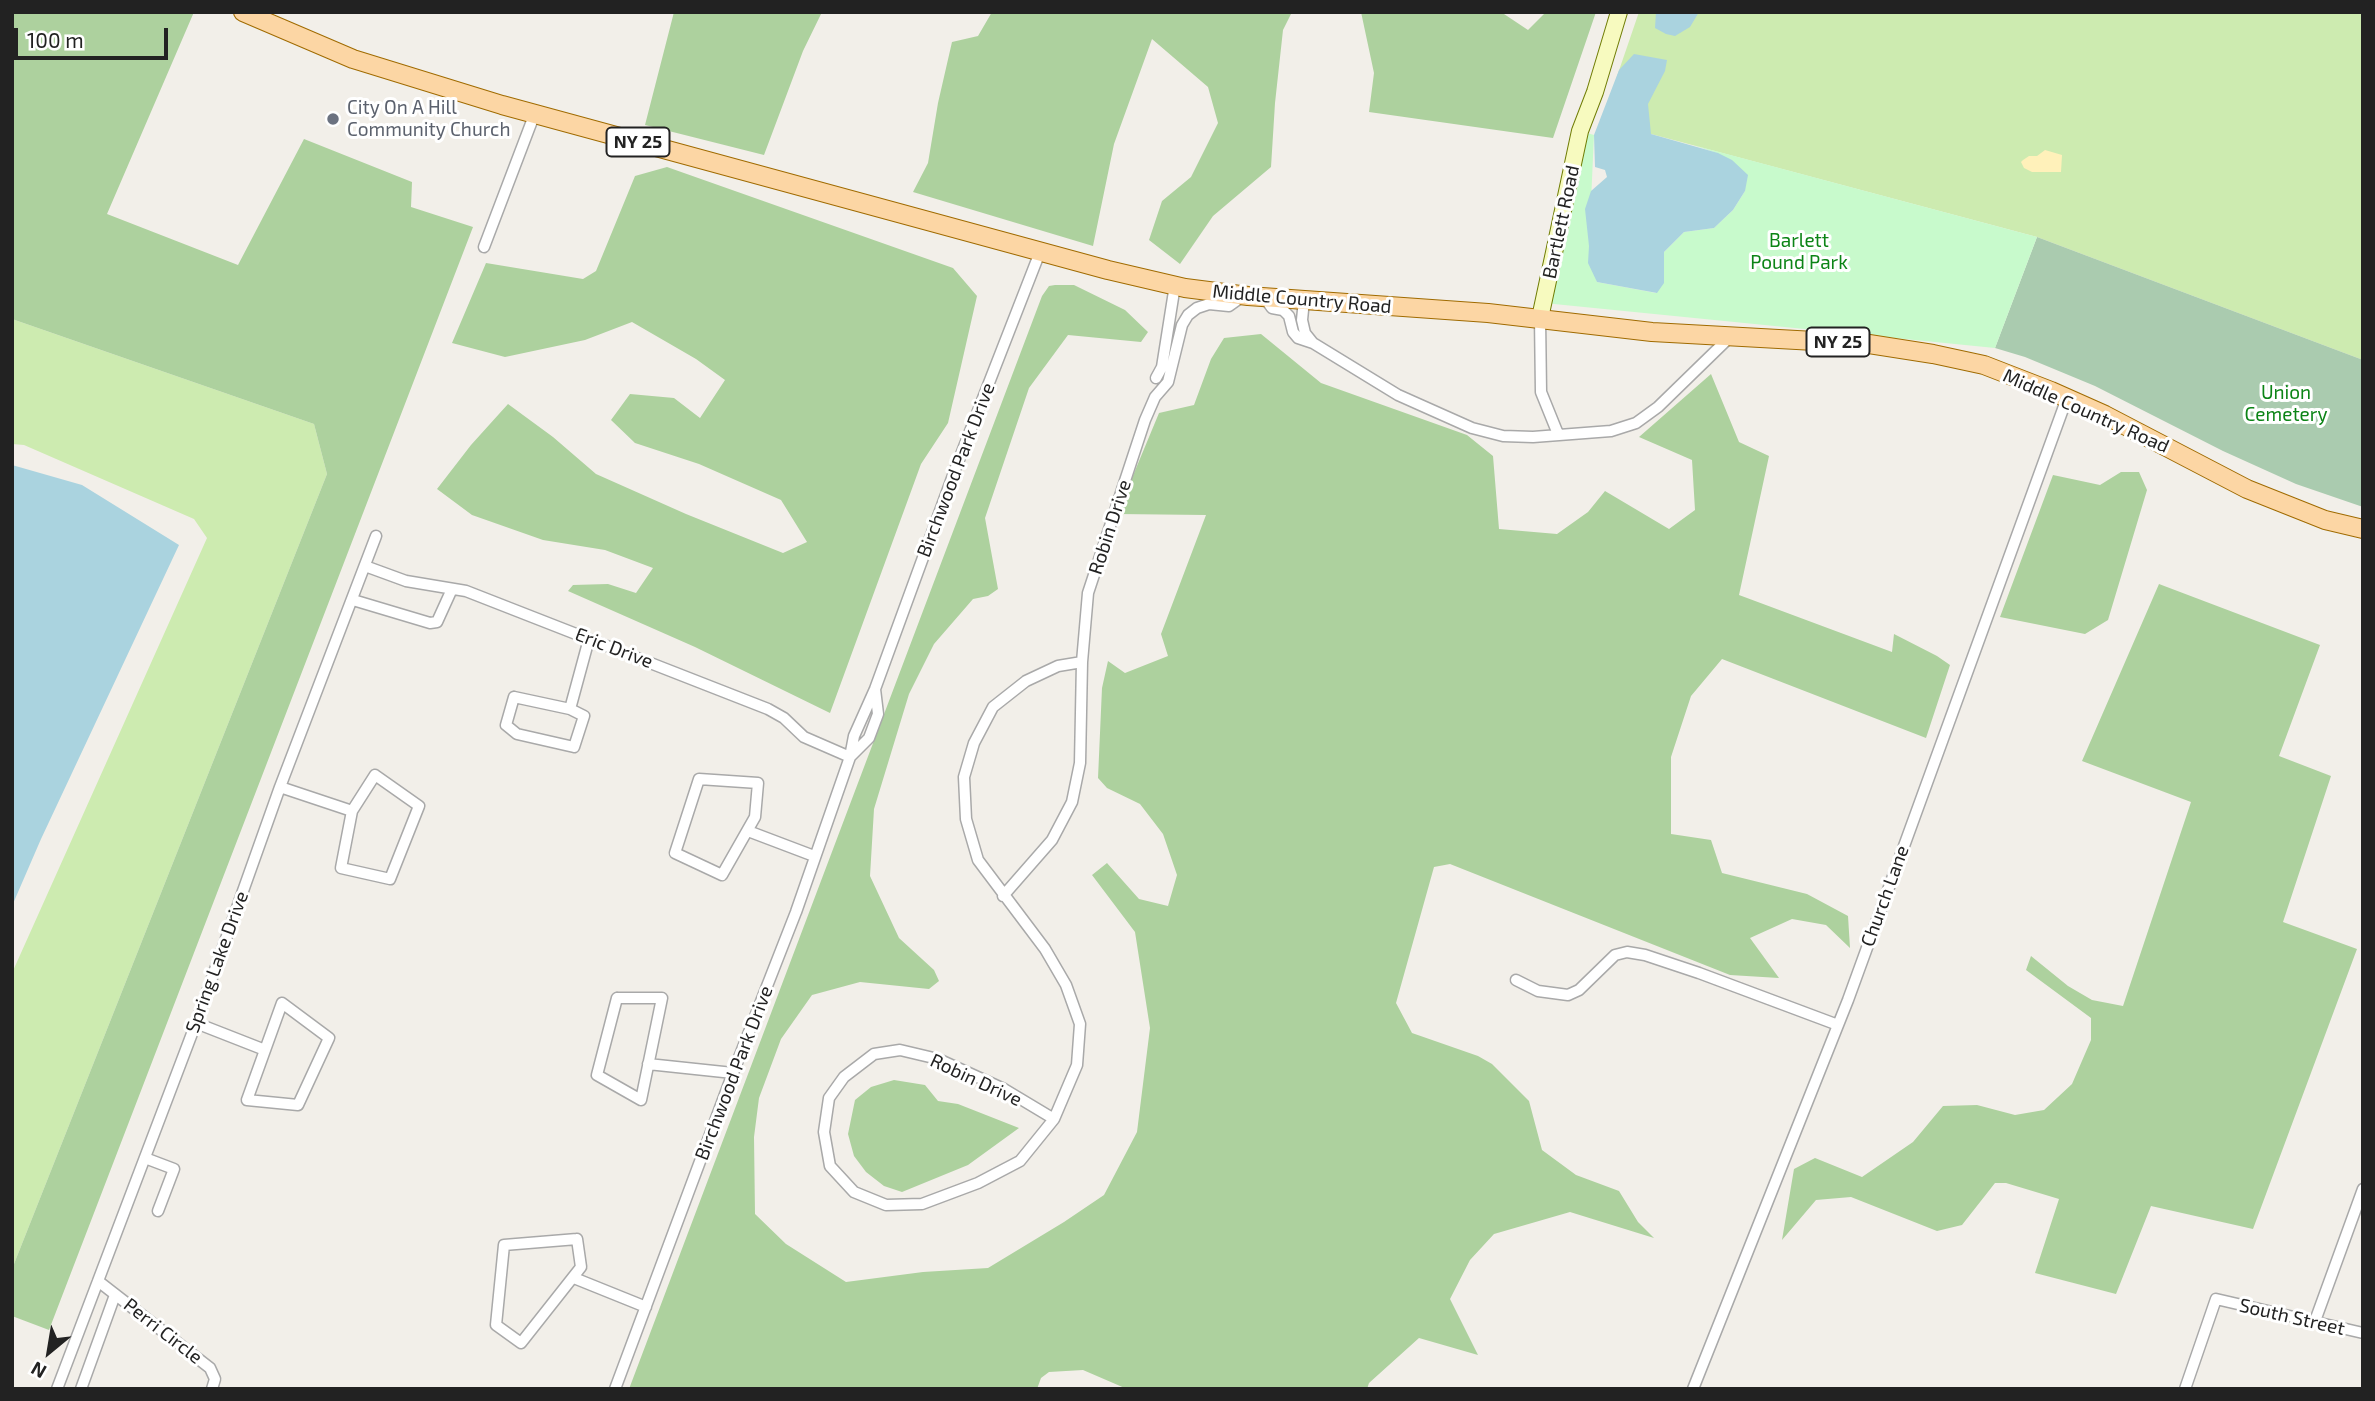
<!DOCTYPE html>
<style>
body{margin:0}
#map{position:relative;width:2375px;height:1401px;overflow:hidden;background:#f2efe9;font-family:"Exo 2",sans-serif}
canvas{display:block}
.frame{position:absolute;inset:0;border:14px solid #222;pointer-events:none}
.north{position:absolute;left:14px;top:1317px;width:70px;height:70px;-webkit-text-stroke:5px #fff;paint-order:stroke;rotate:210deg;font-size:19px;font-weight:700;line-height:28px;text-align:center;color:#222}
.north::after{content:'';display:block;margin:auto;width:24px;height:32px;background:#222;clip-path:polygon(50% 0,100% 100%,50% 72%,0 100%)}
.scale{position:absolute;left:14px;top:28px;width:154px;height:32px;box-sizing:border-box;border:4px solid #222;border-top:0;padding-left:9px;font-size:21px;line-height:24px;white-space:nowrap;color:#222;-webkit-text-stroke:5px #fff;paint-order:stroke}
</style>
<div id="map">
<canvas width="2375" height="1401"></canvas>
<div class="frame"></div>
<div class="north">N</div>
<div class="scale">100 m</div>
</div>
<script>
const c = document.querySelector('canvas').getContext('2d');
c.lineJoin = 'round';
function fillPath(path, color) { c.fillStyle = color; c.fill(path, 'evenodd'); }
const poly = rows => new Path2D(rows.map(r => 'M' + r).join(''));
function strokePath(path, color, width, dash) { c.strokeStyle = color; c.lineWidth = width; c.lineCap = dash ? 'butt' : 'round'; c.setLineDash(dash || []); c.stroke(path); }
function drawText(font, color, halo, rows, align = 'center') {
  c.font = font + ' "Exo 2",sans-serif'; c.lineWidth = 6; c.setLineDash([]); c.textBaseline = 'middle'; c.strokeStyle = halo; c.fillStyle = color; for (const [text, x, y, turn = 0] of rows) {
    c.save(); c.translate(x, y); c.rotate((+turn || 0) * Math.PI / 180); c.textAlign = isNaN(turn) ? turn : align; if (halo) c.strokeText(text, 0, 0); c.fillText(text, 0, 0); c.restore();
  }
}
fillPath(poly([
 [1639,12,2363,12,2363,360,2037,237,1651,134,1600,126],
 [12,319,314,424,327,474,12,1269,12,973,207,538,194,519,24,445,12,444]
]), '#cdebb0');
fillPath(poly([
 [12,12,194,12,107,214,238,265,304,139,412,182,411,207,473,227,49,1330,12,1316,12,1269,327,474,314,424,12,319],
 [674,12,822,12,803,51,764,155,645,125],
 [992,12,1292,12,1283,30,1275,103,1271,167,1213,216,1180,264,1149,240,1162,201,1191,177,1218,123,1208,87,1152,39,1114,144,1093,246,913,192,928,163,938,103,952,42,978,36],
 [1361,12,1501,12,1528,30,1546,12,1596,12,1553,138,1369,112,1374,73],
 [667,167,953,268,977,296,948,423,921,464,830,713,695,647,568,591,573,585,608,584,636,593,653,568,605,550,543,540,472,515,437,489,471,445,508,404,553,437,596,474,686,514,783,553,807,542,781,500,699,464,635,443,611,420,630,394,674,398,700,418,725,380,696,359,632,322,585,340,505,357,452,343,486,263,583,279,596,271,635,176],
 [1055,285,1074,285,1125,310,1148,332,1141,342,1068,335,1029,388,985,518,998,589,988,596,973,599,934,644,909,694,874,809,870,876,899,938,934,970,939,981,929,989,860,982,812,995,781,1039,759,1098,754,1137,755,1214,786,1244,846,1282,923,1272,988,1268,1064,1222,1104,1195,1137,1132,1150,1028,1135,932,1092,875,1107,863,1139,899,1168,906,1177,875,1163,834,1140,804,1107,788,1098,778,1102,688,1108,661,1125,673,1168,656,1161,634,1206,515,1117,514,1159,413,1194,405,1211,359,1224,338,1261,334,1321,383,1467,435,1493,456,1499,529,1557,534,1588,512,1605,491,1669,529,1695,510,1692,460,1639,437,1711,374,1739,442,1769,456,1739,595,1892,652,1894,634,1937,656,1950,665,1926,738,1722,659,1691,696,1671,757,1671,834,1711,840,1722,873,1807,894,1848,916,1850,948,1826,925,1792,919,1750,938,1779,978,1730,975,1450,864,1434,867,1396,1003,1412,1033,1478,1056,1492,1064,1529,1101,1542,1150,1576,1175,1619,1191,1638,1222,1654,1238,1570,1212,1494,1234,1470,1260,1450,1299,1478,1355,1419,1338,1369,1383,1367,1389,1127,1389,1083,1370,1049,1372,1041,1378,1037,1389,629,1389,1042,296,1049,286],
 [2121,472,2139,472,2147,490,2108,620,2085,634,2000,617,2053,475,2100,485],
 [2159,584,2320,645,2279,756,2331,776,2283,922,2357,949,2253,1229,2151,1206,2116,1294,2035,1273,2059,1199,2006,1183,1995,1183,1962,1225,1937,1231,1851,1197,1816,1200,1782,1240,1794,1169,1815,1158,1862,1177,1913,1142,1943,1106,1977,1105,2015,1115,2044,1110,2072,1084,2091,1040,2091,1018,2026,970,2031,956,2068,986,2092,1000,2123,1006,2191,802,2082,761],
 [894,1080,925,1085,938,1101,958,1104,1019,1128,968,1165,902,1192,884,1186,866,1172,854,1156,848,1134,855,1100,871,1087]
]), '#add19e');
fillPath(poly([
 [2045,150,2062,155,2061,172,2032,172,2024,168,2021,162,2023,160,2029,156,2037,156]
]), '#fff1ba');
fillPath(poly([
 [2037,237,2363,360,2363,507,2296,484,2223,451,2095,386,2025,357,1995,348]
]), '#aacbaf');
fillPath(poly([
 [1580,131,1594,135,1589,246,1597,282,1656,293,1664,252,1684,232,1714,228,1733,210,1745,191,1717,153,1693,145,2037,237,1995,348,1544,303]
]), '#c8facc');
fillPath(poly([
 [1656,12,1699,12,1690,27,1675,36,1666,34,1655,28],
 [1634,54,1667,60,1665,71,1648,104,1651,134,1718,153,1732,160,1748,175,1745,191,1733,210,1714,228,1684,232,1664,252,1664,283,1657,293,1597,282,1588,263,1589,246,1585,209,1591,191,1607,177,1605,170,1595,167,1594,135,1619,70],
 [12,465,82,485,179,545,41,839,12,906]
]), '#aad3df');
const street = poly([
 [484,247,535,113],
 [1264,297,1272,308,1283,310,1289,316,1293,332,1298,338,1313,343,1398,395,1472,428,1503,436,1533,437,1611,431,1636,423,1658,407,1732,335],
 [1304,300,1302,320,1305,333,1313,343],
 [1540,318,1541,392,1558,434],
 [1156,378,1162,367,1175,285],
 [365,566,406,581,466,591,768,709,784,718,804,737,850,757],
 [353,600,430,623,437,622,452,589],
 [514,697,570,709,584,716,574,747,517,734,506,725,514,697],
 [570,709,589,639],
 [850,757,869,738,878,714,875,689],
 [375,775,419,806,390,879,341,868,352,811,375,775],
 [699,779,758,783,755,817,722,875,675,853,699,779],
 [280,787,352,811],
 [748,831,814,856],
 [1003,896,1052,840,1072,802,1080,763,1082,662,1088,593,1145,420,1155,397,1168,382,1182,325,1188,315,1197,308,1209,304,1229,306,1243,296],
 [1516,980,1538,991,1568,995,1579,990,1615,955,1627,952,1645,955,1699,973,1838,1025],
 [617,998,662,998,641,1100,597,1075,617,998],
 [282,1003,329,1038,298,1105,247,1100,282,1003],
 [196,1023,265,1050],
 [648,1064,733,1073],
 [1054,1119,1004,1089,938,1059,900,1050,874,1054,844,1077,829,1098,824,1132,830,1166,854,1192,886,1205,922,1204,978,1183,1020,1161,1054,1119,1077,1065,1080,1024,1066,985,1045,949,978,860,966,819,964,777,974,743,993,707,1026,681,1058,666,1082,662],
 [145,1158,174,1169,158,1211],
 [577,1239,581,1267,521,1343,496,1325,504,1245,577,1239],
 [574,1278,646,1307],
 [98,1281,210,1368,215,1379,212,1389],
 [2315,1321,2363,1189],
 [57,1389,196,1023,280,787,376,536],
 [81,1389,115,1295],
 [615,1389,733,1073,796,912,850,757,854,736,875,689,955,470,1040,252],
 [1693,1389,1848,1000,2067,398],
 [2185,1389,2216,1299,2363,1333]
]);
const secondary = poly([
 [1540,318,1580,131,1595,92,1619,12]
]);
const primary = poly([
 [243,12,353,59,502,105,1108,270,1185,288,1248,296,1488,313,1652,332,1869,344,1933,354,1984,365,2051,391,2105,415,2247,489,2325,520,2363,529]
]);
strokePath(street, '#a9a9a9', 13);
strokePath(secondary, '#707d05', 18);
strokePath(primary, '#a06b00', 20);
strokePath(street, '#fff', 10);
strokePath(secondary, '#f7fabf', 16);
strokePath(primary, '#fcd6a4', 18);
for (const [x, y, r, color] of [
 [333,119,7,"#6b7280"]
]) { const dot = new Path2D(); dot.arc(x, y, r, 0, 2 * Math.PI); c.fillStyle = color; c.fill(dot); strokePath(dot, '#fff', 2.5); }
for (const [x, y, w] of [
 [638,142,63],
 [1838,342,63]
]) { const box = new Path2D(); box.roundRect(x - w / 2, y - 14.5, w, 29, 5); c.fillStyle = '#fff'; c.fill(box); strokePath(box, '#222', 2); }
drawText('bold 18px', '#222', null, [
 ["NY 25",638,142],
 ["NY 25",1838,342]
]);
drawText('19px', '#5b616d', '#fff', [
 ["City On A Hill",347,108],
 ["Community Church",347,130]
], 'left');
drawText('19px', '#222', '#fff', [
 ["Bartlett Road",1561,222,-78],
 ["Middle Country Road",1302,299,5],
 ["Middle Country Road",2086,411,24],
 ["Birchwood Park Drive",956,470,-69],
 ["Robin Drive",1110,527,-72],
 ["Eric Drive",614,648,21],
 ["Church Lane",1885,896,-70],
 ["Spring Lake Drive",217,962,-70],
 ["Birchwood Park Drive",734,1073,-69],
 ["Robin Drive",976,1080,25],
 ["South Street",2292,1317,13],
 ["Perri Circle",163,1331,38]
]);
drawText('19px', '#0c8416', '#fff', [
 ["Barlett",1799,241],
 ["Pound Park",1799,263],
 ["Union",2286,393],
 ["Cemetery",2286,415]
]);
</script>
